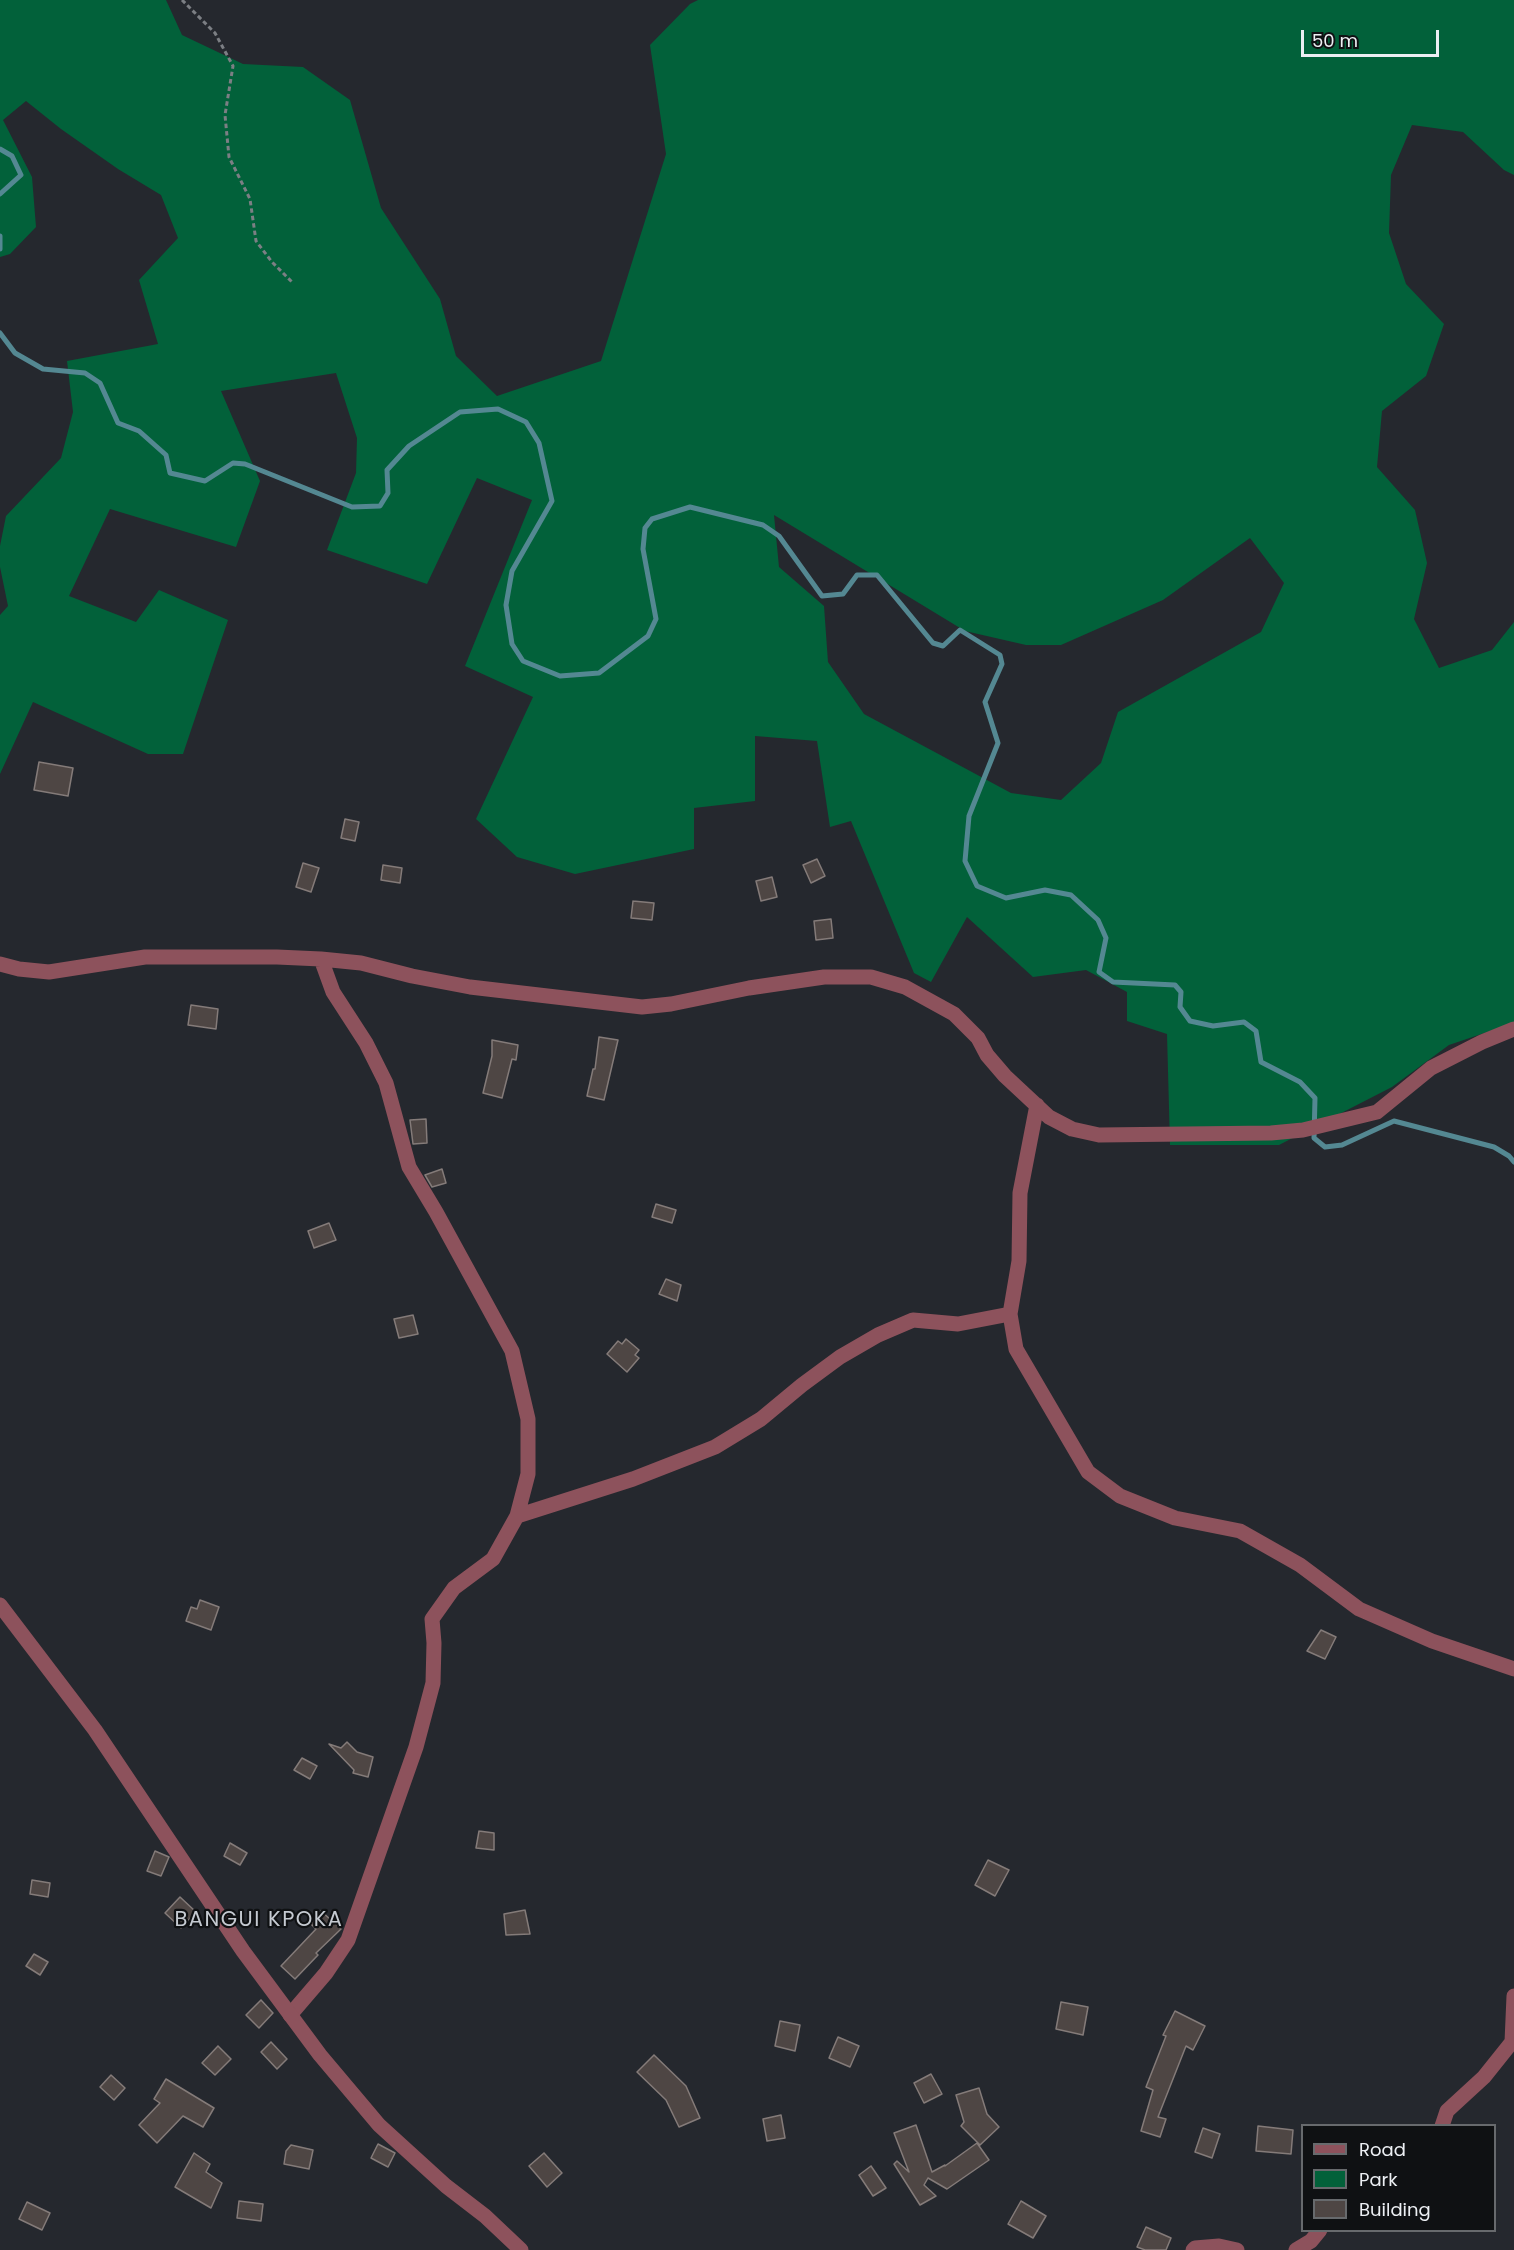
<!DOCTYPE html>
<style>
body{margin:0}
#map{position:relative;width:1514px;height:2250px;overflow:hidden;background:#25282e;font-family:Poppins,sans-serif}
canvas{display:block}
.legend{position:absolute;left:1301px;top:2124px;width:195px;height:108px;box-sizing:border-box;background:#0f1113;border:2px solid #676a6d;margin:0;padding:8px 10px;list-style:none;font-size:18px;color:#eceff3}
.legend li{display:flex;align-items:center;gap:12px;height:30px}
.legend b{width:30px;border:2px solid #676a6d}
.scale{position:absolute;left:1301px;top:30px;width:138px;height:27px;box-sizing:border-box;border:3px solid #eceff3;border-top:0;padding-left:8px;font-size:18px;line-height:21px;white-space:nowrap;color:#eceff3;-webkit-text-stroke:4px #0f1113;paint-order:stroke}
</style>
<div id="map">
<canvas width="1514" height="2250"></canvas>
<ul class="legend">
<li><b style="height:8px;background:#8d525c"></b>Road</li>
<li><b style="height:16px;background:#02613a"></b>Park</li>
<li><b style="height:16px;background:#4e4644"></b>Building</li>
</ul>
<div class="scale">50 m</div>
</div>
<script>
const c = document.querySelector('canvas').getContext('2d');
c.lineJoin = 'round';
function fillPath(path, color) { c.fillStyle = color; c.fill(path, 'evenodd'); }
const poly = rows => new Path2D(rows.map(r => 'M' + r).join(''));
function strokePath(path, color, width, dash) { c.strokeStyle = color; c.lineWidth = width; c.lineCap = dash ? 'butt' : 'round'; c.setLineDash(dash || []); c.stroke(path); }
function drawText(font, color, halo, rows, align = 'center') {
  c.font = font + ' Poppins,sans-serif'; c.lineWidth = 4.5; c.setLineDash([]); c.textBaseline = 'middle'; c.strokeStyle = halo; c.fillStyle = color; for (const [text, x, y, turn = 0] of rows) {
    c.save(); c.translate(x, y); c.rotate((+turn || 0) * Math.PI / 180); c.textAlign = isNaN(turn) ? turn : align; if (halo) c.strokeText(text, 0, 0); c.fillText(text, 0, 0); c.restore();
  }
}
fillPath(poly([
 [0,0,166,0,182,35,243,64,303,67,350,100,381,208,440,299,456,356,497,396,601,361,666,154,650,45,690,4,698,0,1514,0,1514,175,1504,170,1463,132,1412,125,1391,175,1389,233,1406,284,1444,324,1426,376,1382,411,1377,467,1415,510,1427,563,1414,619,1439,668,1492,650,1514,622,1514,1023,1449,1045,1392,1087,1279,1145,1170,1145,1167,1034,1127,1021,1127,992,1086,970,1033,977,967,917,931,982,914,973,851,821,830,827,817,741,755,736,755,801,694,808,694,849,575,874,517,857,476,819,533,697,465,666,532,500,477,478,427,584,327,550,356,473,357,438,336,373,221,391,260,481,236,547,110,509,69,596,136,622,159,590,228,620,183,754,148,754,33,702,0,774,0,615,8,606,0,567,0,546,6,516,61,458,73,412,67,361,158,344,139,280,178,238,161,195,118,169,61,129,26,101,3,120,32,177,36,227,10,254,0,257],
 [774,515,965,631,1026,645,1061,645,1163,600,1250,538,1284,583,1261,632,1118,712,1101,763,1061,800,1011,793,864,714,828,662,824,606,779,567]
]), '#02613a');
strokePath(poly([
 [0,149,12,156,21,175,0,194],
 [0,236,0,249],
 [0,333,15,353,43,369,85,373,100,383,118,423,139,431,166,455,170,473,205,481,233,463,245,464,352,507,380,506,388,493,387,470,409,446,460,412,498,409,526,422,539,443,552,501,512,571,506,605,512,644,523,661,560,676,599,673,648,636,656,619,643,549,645,528,652,519,690,507,763,525,779,536,822,596,843,594,857,575,877,575,933,643,943,646,960,630,1000,655,1002,664,985,702,998,743,969,816,965,861,977,886,1006,898,1045,890,1071,895,1098,920,1106,938,1099,972,1113,982,1175,985,1181,992,1180,1007,1190,1021,1213,1026,1244,1022,1256,1031,1261,1062,1300,1082,1315,1098,1314,1138,1325,1147,1342,1145,1394,1121,1494,1147,1509,1156,1514,1162]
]), '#548892', 5);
const building = poly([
 [39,762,73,768,68,796,34,790,39,762],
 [345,819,359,822,355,841,341,838,345,819],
 [817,859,825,876,811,883,803,865,817,859],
 [303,863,319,868,311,892,296,887,303,863],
 [383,865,402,868,400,883,381,880,383,865],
 [772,877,777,897,761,901,756,881,772,877],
 [633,901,654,903,652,920,631,918,633,901],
 [831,919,833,938,816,940,814,921,831,919],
 [191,1005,218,1009,216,1029,188,1025,191,1005],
 [599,1037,618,1040,604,1100,587,1096,593,1069,595,1069,599,1037],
 [492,1040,518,1045,516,1060,512,1059,502,1098,483,1093,492,1056,492,1040],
 [426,1119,427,1143,413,1144,410,1120,426,1119],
 [442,1169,446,1183,432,1187,425,1175,442,1169],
 [656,1204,676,1210,672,1223,652,1217,656,1204],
 [329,1223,336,1240,314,1248,308,1231,329,1223],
 [666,1279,681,1285,677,1301,659,1294,666,1279],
 [413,1315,418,1334,399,1338,394,1319,413,1315],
 [626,1339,639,1350,635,1355,639,1358,627,1372,607,1354,618,1341,622,1344,626,1339],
 [200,1600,219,1607,211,1630,186,1621,191,1607,197,1609,200,1600],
 [1321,1630,1336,1637,1325,1659,1307,1651,1321,1630],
 [347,1742,357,1752,373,1757,368,1777,353,1773,354,1770,329,1744,341,1748,347,1742],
 [302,1758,317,1766,310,1779,294,1770,302,1758],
 [479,1831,494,1833,494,1850,476,1848,479,1831],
 [230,1843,247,1853,240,1865,224,1856,230,1843],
 [155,1851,169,1857,161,1876,147,1871,155,1851],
 [988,1860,1009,1870,995,1896,975,1885,988,1860],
 [32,1880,50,1883,48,1897,30,1894,32,1880],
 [180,1897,196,1912,181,1928,165,1913,180,1897],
 [525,1910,530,1934,506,1935,504,1914,525,1910],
 [321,1911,341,1929,316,1953,318,1955,295,1979,281,1966,316,1929,311,1924,321,1911],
 [34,1954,48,1962,40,1975,26,1966,34,1954],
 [261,2000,273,2013,259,2028,246,2015,261,2000],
 [1061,2002,1088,2007,1083,2035,1056,2029,1061,2002],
 [1175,2011,1205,2026,1193,2050,1186,2046,1158,2117,1166,2119,1160,2137,1141,2131,1153,2090,1146,2087,1166,2036,1163,2035,1175,2011],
 [780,2021,800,2025,795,2051,775,2046,780,2021],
 [838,2037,859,2046,850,2067,829,2058,838,2037],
 [271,2042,287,2059,277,2069,261,2052,271,2042],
 [218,2046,231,2059,215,2075,202,2063,218,2046],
 [654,2055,686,2086,700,2118,679,2127,666,2100,637,2072,654,2055],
 [931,2074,942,2094,924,2103,914,2083,931,2074],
 [111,2075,125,2088,114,2100,100,2087,111,2075],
 [166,2079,214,2108,203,2127,183,2116,157,2143,139,2125,160,2103,154,2099,166,2079],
 [979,2088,987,2114,999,2127,980,2145,961,2126,964,2122,956,2095,979,2088],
 [781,2115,785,2138,767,2141,763,2119,781,2115],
 [916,2125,932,2172,945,2165,945,2166,977,2143,989,2160,947,2189,928,2178,924,2185,936,2196,920,2205,894,2164,897,2161,909,2172,894,2133,916,2125],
 [1258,2126,1293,2130,1291,2154,1256,2151,1258,2126],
 [1203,2128,1220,2134,1212,2158,1195,2152,1203,2128],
 [378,2144,395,2153,388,2167,371,2158,378,2144],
 [291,2145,313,2150,309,2169,284,2164,286,2151,291,2145],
 [194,2153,210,2164,206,2172,222,2183,211,2208,175,2187,194,2153],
 [544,2153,562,2173,547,2187,529,2166,544,2153],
 [871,2166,886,2188,873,2196,859,2175,871,2166],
 [239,2201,263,2204,261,2221,237,2218,239,2201],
 [1021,2201,1046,2216,1033,2238,1008,2224,1021,2201],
 [27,2202,50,2213,42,2230,19,2219,27,2202],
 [1146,2227,1171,2238,1166,2250,1145,2250,1137,2247,1146,2227]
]);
fillPath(building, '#4e4644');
strokePath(building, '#847b79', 1.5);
strokePath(poly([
 [182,0,215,33,233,66,225,115,229,157,250,199,256,241,272,262,292,282]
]), '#7c7f84', 3, [4.5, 3]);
strokePath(poly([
 [0,964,19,969,49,972,145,957,277,957,321,959,361,963,412,976,470,987,642,1007,671,1004,749,988,824,977,871,977,905,987,954,1014,978,1038,987,1055,1005,1076,1049,1117,1072,1129,1099,1135,1271,1133,1303,1130,1377,1112,1431,1068,1482,1042,1514,1029],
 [1037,1105,1020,1193,1019,1261,1010,1314,1016,1349,1088,1472,1120,1496,1175,1518,1240,1531,1300,1565,1359,1609,1432,1641,1514,1669],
 [517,1516,633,1479,715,1447,761,1419,802,1385,840,1357,878,1335,913,1320,958,1324,1010,1314],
 [290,2015,326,1973,348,1940,416,1747,433,1683,434,1643,432,1619,454,1588,493,1559,517,1516,528,1474,528,1419,512,1351,436,1212,409,1167,386,1083,366,1043,333,992,321,959],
 [1442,2126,1447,2111,1484,2077,1512,2042,1514,1996],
 [1193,2250,1195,2248,1219,2246,1237,2250],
 [1296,2250,1311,2241,1320,2230]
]), '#8d525c', 15);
strokePath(poly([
 [0,1605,95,1730,243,1951,320,2055,379,2125,446,2186,485,2216,521,2250]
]), '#8d525c', 15);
c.letterSpacing = '1.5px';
drawText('21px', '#c5cad1', '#0f1113', [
 ["BANGUI KPOKA",259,1921]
]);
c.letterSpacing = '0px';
</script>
